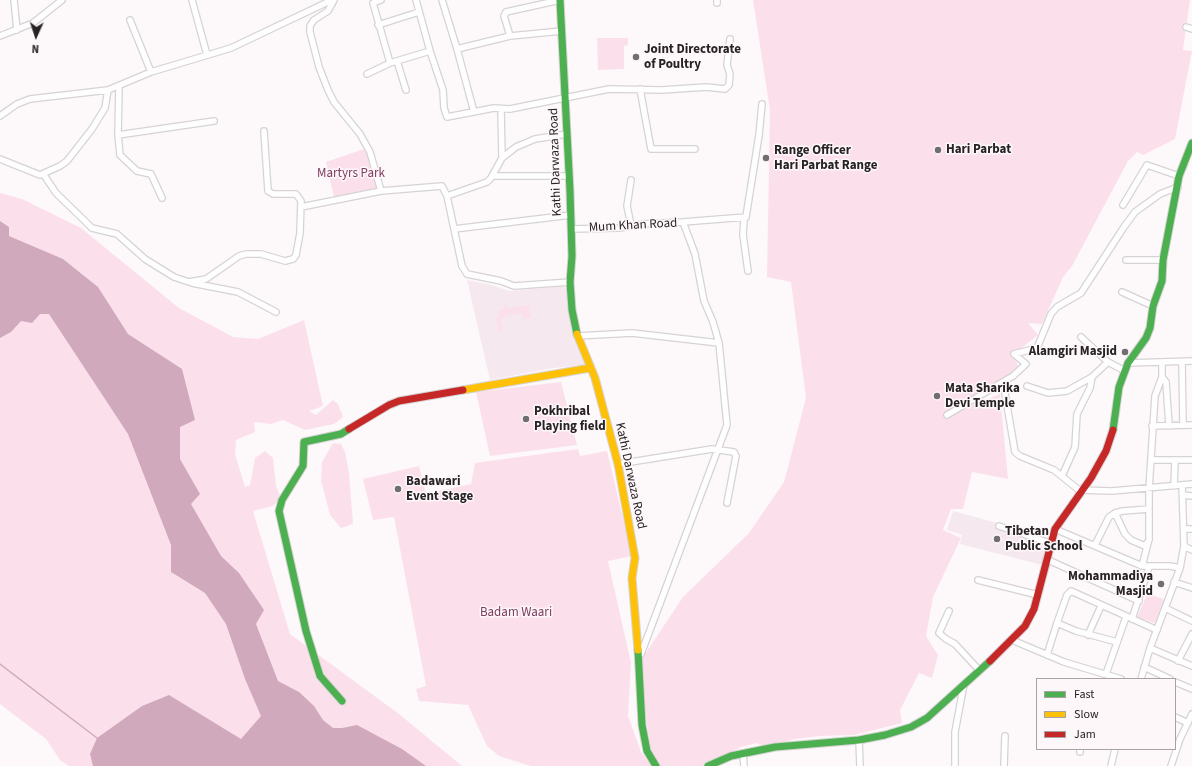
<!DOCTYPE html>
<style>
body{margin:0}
#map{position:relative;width:1192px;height:766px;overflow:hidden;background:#fdf8fa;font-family:"Source Sans 3",sans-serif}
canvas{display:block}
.legend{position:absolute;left:1036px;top:678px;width:140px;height:72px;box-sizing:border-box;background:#fef7fa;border:1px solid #a8a2a5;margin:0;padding:5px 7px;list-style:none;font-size:12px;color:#272325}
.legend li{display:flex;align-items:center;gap:8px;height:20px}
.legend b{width:20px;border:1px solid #a8a2a5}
.north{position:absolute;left:16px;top:16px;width:40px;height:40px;-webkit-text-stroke:3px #fef7fa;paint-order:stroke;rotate:183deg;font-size:11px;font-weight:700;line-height:16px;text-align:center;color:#272325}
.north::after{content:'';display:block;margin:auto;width:14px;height:18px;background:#272325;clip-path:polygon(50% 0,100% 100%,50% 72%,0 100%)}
</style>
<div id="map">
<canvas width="1192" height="766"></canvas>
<ul class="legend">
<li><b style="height:5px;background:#4caf50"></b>Fast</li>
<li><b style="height:5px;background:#ffc107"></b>Slow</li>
<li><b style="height:5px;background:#c62828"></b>Jam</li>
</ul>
<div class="north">N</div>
</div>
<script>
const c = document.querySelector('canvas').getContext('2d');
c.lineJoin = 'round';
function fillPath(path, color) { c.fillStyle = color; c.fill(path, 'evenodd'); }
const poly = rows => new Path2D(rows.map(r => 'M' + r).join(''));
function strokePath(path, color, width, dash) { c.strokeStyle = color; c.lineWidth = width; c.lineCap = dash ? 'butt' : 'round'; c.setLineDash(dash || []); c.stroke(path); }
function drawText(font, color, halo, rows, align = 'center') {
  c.font = font + ' "Source Sans 3",sans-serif'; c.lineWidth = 3; c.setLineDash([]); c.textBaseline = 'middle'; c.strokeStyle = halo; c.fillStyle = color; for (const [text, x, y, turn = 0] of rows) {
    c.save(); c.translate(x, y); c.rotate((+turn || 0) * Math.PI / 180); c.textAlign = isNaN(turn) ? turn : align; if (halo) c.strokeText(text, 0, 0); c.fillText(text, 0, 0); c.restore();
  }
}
fillPath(poly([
 [467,280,488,284,510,291,563,286,569,291,573,332,585,365,554,368,490,380],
 [953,511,997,523,996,528,1048,544,1042,565,960,544,962,535,947,530]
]), '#f5e9ef');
fillPath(poly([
 [753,0,1190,0,1183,50,1192,51,1175,139,1143,155,1137,152,1128,161,1072,266,1063,277,1042,324,1028,323,1038,335,1014,354,1018,366,1003,382,951,414,1000,394,1008,479,972,472,963,509,951,509,943,530,961,538,933,597,926,636,938,655,932,678,919,673,900,710,902,723,854,735,820,736,794,739,769,748,757,743,741,747,707,766,660,766,650,747,639,663,683,597,749,533,784,482,806,398,791,282,767,277,770,110],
 [597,38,628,38,628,45,624,46,624,69,598,70],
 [364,149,372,163,370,167,371,171,375,173,378,189,334,197,326,162],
 [0,193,22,199,81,228,179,308,233,337,258,339,304,320,323,406,309,411,316,415,333,400,338,404,343,417,334,424,305,430,283,420,271,424,254,422,255,432,236,440,235,454,245,487,250,485,255,458,265,451,273,458,276,486,281,498,273,506,253,511,290,634,399,714,462,766,69,766,60,760,46,739,0,704],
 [504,305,506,305,508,308,529,305,531,318,523,319,521,313,505,316,502,318,501,322,503,331,499,331,496,318,499,317,498,310,504,309],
 [561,382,577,445,490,456,476,392],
 [333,443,341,444,345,452,349,473,353,524,341,528,330,515,321,480,322,462],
 [578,449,580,456,607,451,632,556,608,561,631,663,628,716,641,752,652,766,531,766,499,756,487,746,468,705,419,701,416,689,426,686,394,517,373,520,363,479,419,466,426,494,471,484,475,463],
 [1148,593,1165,600,1157,624,1137,617]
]), '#fbe0ec');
fillPath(poly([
 [0,221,9,227,9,236,63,259,98,287,128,334,182,369,195,420,180,427,180,459,200,494,191,504,221,556,239,573,264,610,256,624,278,681,299,692,314,706,323,720,333,728,342,728,357,725,402,749,426,766,93,766,90,754,97,738,142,706,169,695,241,739,261,716,245,679,226,624,205,593,171,572,171,545,128,434,49,314,40,314,32,323,21,321,11,332,0,338]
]), '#d0aabc');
strokePath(poly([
 [0,664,97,738]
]), '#d0aabc', 1.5);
const street = poly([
 [14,0,17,30],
 [192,0,207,55],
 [334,0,328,11,314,20,310,26,310,32,319,67,328,90,334,102,360,134,370,152,381,191],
 [381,0,373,3,390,63],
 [416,0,430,51,443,90,444,108,447,117,494,108,510,109,609,89,662,90,706,87,725,89,729,85,730,74,727,65,730,39],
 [442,0,457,49,474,112],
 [717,0,717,3],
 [130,20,151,72],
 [378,25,419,12],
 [1186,27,1192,29],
 [0,36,33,23,62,0],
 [510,36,504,16,506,12,560,0],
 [457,49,510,36,562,31],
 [397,61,406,90],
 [367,74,390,63,430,51],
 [119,86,118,135,120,155,137,171,151,174,162,198],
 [640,89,651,149,695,149],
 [501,109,502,158],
 [0,116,17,104,30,99,108,90,151,72,231,48,332,0],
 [118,135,214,121],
 [0,159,40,175,60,166,67,161,92,129,105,108,108,90],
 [44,175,56,193,92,228,117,234,145,259,174,277,189,282,206,279,239,256,246,254,261,254,285,261,293,259,296,255,300,233,301,201,296,194,273,194,268,191,264,131],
 [492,176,569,176],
 [447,196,487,182,491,178,502,158,516,147,535,139,567,134],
 [1123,205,1147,165,1179,176],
 [301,207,381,191,442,186,447,196,462,266,467,274,501,281,514,286,570,282],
 [744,219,743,235,748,271],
 [683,222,746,217,759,135,762,104],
 [631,225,627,206,631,180],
 [454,229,571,215],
 [571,229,619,228,643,224,683,222,695,254,704,301,713,322,719,343,727,425,641,654],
 [1126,260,1163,260],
 [192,283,238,292,276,312],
 [1122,292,1153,306],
 [577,336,632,333,719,343],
 [1081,337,1108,362,1125,371],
 [1182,362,1183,425],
 [1128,363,1192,361],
 [1162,377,1166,382,1169,426],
 [1003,382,1015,452,1020,456,1054,470,1079,490,1112,491,1192,484],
 [1027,386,1048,393,1067,391,1092,377,1108,362],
 [947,415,1013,376,1026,364,1014,354,1037,348,1051,314,1057,307,1081,293,1124,227,1135,212,1160,194,1178,187],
 [1152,426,1192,425],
 [1151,460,1192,460],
 [618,464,712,449,734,452,736,456,727,503],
 [1062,476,1075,447,1077,414,1090,388,1092,377],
 [1174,486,1175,460],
 [1183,495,1192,496],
 [1149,509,1123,511,1115,513,1125,534,1131,540,1145,546,1149,540,1149,489,1155,396,1162,377,1162,362],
 [999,526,1050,543],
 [1055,529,1142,566,1170,566,1180,568],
 [1184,529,1192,529],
 [1095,545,1109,517,1115,513],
 [1184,546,1192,550],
 [1046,559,1139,601],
 [1142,566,1148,543],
 [978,580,1038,595],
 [1174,582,1192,588],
 [1165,608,1192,621],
 [949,611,939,633,946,639,955,644,979,670],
 [1132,619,1149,567],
 [1057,623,1076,631,1117,642],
 [1088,635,1101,606],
 [1012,640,1064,662,1121,679],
 [1150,648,1192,666],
 [1047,655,1057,623,1067,595,1071,591,1157,630],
 [1178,661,1192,634],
 [1144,667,1170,679],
 [1106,674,1126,617],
 [1141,679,1150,648,1180,568,1184,546,1182,485],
 [1175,682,1192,689],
 [1175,717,1188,723],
 [859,740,860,766],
 [1080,752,1080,749],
 [743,753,744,766],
 [955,766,955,732,964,684],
 [1004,766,1005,736],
 [1111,766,1115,749],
 [1171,766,1180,739,1192,714]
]);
const fast = poly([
 [560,0,570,191,572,256,570,282,572,310,577,334],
 [1113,430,1119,387,1128,363,1146,338,1150,328,1153,306,1162,281,1163,260,1179,176,1192,143],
 [638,650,642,725,647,751,656,766],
 [342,701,320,676,306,631,279,511,282,500,303,466,304,442,341,434,349,429],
 [708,766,731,756,775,747,859,740,885,735,911,727,927,718,990,661]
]);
const slow = poly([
 [577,334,595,378,618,464,635,558,632,578,638,650],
 [463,390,590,368]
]);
const jam = poly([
 [349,429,389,405,399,401,463,390],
 [990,661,1025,626,1034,609,1055,529,1091,478,1106,451,1113,430]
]);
strokePath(street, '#d6d3d4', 8);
strokePath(fast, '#d6d3d4', 9);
strokePath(slow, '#d6d3d4', 9);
strokePath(jam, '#d6d3d4', 9);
strokePath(street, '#fffefe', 5.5);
strokePath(fast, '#4caf50', 7);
strokePath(slow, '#ffc107', 7);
strokePath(jam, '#c62828', 7);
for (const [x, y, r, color] of [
 [636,57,4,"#726e70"],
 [938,150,4,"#726e70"],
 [766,158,4,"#726e70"],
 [1125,352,4,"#726e70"],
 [937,396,4,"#726e70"],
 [526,419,4,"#726e70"],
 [398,489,4,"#726e70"],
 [997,539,4,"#726e70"],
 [1161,584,4,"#726e70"]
]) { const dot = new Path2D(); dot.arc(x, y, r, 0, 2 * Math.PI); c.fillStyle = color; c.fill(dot); strokePath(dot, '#fef7fa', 1.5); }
drawText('bold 13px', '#272325', '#fef7fa', [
 ["Joint Directorate",644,50],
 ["of Poultry",644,65],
 ["Hari Parbat",946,150],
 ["Range Officer",774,151],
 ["Hari Parbat Range",774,166],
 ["Alamgiri Masjid",1117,352,"right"],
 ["Mata Sharika",945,389],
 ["Devi Temple",945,404],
 ["Pokhribal",534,412],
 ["Playing field",534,427],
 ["Badawari",406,482],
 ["Event Stage",406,497],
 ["Tibetan",1005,532],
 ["Public School",1005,547],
 ["Mohammadiya",1153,577,"right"],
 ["Masjid",1153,592,"right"]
], 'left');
drawText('13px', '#272325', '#fef7fa', [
 ["Kathi Darwaza Road",556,162,-92],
 ["Mum Khan Road",633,226,-3],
 ["Kathi Darwaza Road",630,476,78]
]);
drawText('13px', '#7e3c5e', '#fef7fa', [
 ["Martyrs Park",351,174],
 ["Badam Waari",516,613]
]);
</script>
